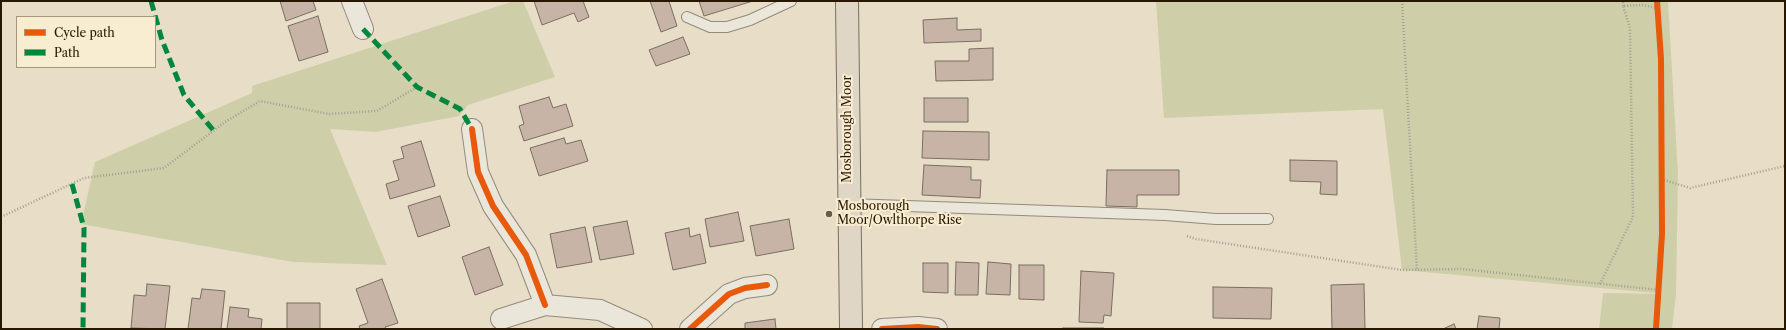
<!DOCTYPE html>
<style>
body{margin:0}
#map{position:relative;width:1786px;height:330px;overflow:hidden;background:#e8ddc6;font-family:"Libre Caslon Text",serif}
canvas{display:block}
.frame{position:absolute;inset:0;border:2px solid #281700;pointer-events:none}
.legend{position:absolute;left:16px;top:16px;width:140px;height:52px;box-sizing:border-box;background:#f9edd1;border:1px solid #a5977d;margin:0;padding:5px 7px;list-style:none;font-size:12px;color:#281700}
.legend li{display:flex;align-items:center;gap:8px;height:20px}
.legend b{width:20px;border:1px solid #a5977d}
</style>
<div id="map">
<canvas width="1786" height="330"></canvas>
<div class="frame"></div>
<ul class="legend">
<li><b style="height:5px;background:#e8590c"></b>Cycle path</li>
<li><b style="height:5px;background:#00873e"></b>Path</li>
</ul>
</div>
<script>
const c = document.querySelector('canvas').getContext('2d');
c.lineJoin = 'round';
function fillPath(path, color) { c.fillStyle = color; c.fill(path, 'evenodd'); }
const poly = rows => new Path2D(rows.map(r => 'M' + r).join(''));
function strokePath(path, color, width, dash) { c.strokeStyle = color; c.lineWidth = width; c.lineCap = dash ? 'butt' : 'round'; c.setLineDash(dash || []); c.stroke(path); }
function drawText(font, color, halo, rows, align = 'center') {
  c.font = font + ' "Libre Caslon Text",serif'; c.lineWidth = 4; c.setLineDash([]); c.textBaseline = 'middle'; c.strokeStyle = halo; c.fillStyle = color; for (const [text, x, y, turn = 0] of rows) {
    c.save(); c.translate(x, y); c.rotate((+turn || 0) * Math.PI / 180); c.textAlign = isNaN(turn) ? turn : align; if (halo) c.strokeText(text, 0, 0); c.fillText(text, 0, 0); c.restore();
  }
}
fillPath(poly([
 [514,1,523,1,555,77,468,105,459,116,376,132,330,129,387,265,293,262,81,224,95,162,252,93,252,86],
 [1156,1,1668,1,1678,174,1676,294,1672,329,1599,329,1603,293,1666,294,1402,270,1383,109,1164,118]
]), '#cecfa9');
const building = poly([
 [280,1,313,1,316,10,286,21,280,1],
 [534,1,583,1,589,17,578,22,574,13,542,25,534,1],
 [650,1,669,1,677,26,661,32,650,1],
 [699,1,753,1,704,16,699,1],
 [318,16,328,52,299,61,288,26,318,16],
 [957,18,957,30,981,29,981,41,924,43,923,20,957,18],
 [683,37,690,54,656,66,649,50,683,37],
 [993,48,993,80,936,81,935,61,969,61,969,49,993,48],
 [549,97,553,108,566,104,573,126,524,141,519,126,524,124,519,106,549,97],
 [924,98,968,98,968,122,924,122,924,98],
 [923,131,989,132,989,160,922,158,923,131],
 [564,138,566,144,581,140,588,161,539,176,530,148,564,138],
 [421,141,435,186,390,199,386,184,399,180,393,161,404,158,401,147,421,141],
 [1290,160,1337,161,1337,195,1320,194,1321,182,1290,181,1290,160],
 [924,165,971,167,971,180,981,180,980,198,922,195,924,165],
 [1107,170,1179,170,1179,195,1137,195,1137,207,1106,206,1107,170],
 [440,196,450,226,418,237,408,206,440,196],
 [738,212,744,241,710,247,705,219,738,212],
 [789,219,794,249,756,256,750,226,789,219],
 [627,221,634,254,600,260,593,227,627,221],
 [585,227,592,262,557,268,550,234,585,227],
 [689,228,690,237,700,234,706,263,673,270,665,233,689,228],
 [489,247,503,285,475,295,462,257,489,247],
 [956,262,979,263,978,295,955,295,956,262],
 [988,262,1011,264,1010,295,986,294,988,262],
 [923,263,948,263,948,293,923,292,923,263],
 [1019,265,1044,265,1044,300,1019,299,1019,265],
 [1081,271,1114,273,1111,316,1104,315,1103,323,1079,322,1081,271],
 [382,279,398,323,385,327,386,329,360,329,359,326,368,323,356,289,382,279],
 [147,284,170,286,165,329,131,328,134,295,146,296,147,284],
 [1364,284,1365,329,1332,329,1331,285,1364,284],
 [1213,287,1272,288,1271,319,1213,318,1213,287],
 [202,289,225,291,221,329,188,329,192,298,200,299,202,289],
 [287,303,320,303,320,329,287,329,287,303],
 [230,307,249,309,248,317,262,319,261,329,227,329,230,307],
 [1479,316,1500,318,1499,329,1477,329,1479,316],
 [775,319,776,329,745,329,745,323,775,319],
 [1454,324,1456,329,1443,329,1454,324],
 [1063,328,1104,328,1104,329,1063,329,1063,328]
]);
fillPath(building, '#c8b4a7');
strokePath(building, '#776f60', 1);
const lane = poly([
 [687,17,710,27,727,27,750,20,791,1],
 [849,204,1165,215,1216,219,1268,219]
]);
const street = poly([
 [352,1,363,29],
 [472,129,478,172,493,206,526,255,545,305],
 [501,319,545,305,600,310,642,329],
 [690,329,729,294,745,288,767,285],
 [882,329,918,327,937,329]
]);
const primary = poly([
 [847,1,851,329]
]);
strokePath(lane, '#938a7b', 12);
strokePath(street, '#938a7b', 22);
strokePath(primary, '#776f60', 24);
strokePath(poly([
 [1402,1,1417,271],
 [1623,6,1623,1],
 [1661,179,1690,188,1785,166],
 [1,217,84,178,164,168,225,122,260,101,329,114,377,111,417,87],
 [1187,236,1196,239,1402,270,1462,269,1659,290],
 [1600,284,1633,217,1630,28,1623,6,1642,5,1658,8]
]), '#a49e93', 2.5, [1, 2]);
strokePath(lane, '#ebe6da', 10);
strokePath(street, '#ebe6da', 20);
strokePath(primary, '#dfd6c5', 22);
strokePath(poly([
 [151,1,162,40,184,95,214,131],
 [363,29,417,87,460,109,472,129],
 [72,184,84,228,83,329]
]), '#00873e', 5, [10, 5]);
strokePath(poly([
 [472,129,478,172,493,206,526,255,545,305],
 [690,329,729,294,745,288,767,285],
 [882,329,918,327,937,329],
 [1656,329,1662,234,1661,59,1657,1]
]), '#e8590c', 6);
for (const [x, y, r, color] of [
 [829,214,4,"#6b5c45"]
]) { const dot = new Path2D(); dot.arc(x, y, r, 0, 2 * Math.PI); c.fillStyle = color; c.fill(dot); strokePath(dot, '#f9edd1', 1.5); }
drawText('12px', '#281700', '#f9edd1', [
 ["Mosborough Moor",848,129,-90]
]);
drawText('12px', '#281700', '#f9edd1', [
 ["Mosborough",837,207],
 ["Moor/Owlthorpe Rise",837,221]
], 'left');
</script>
